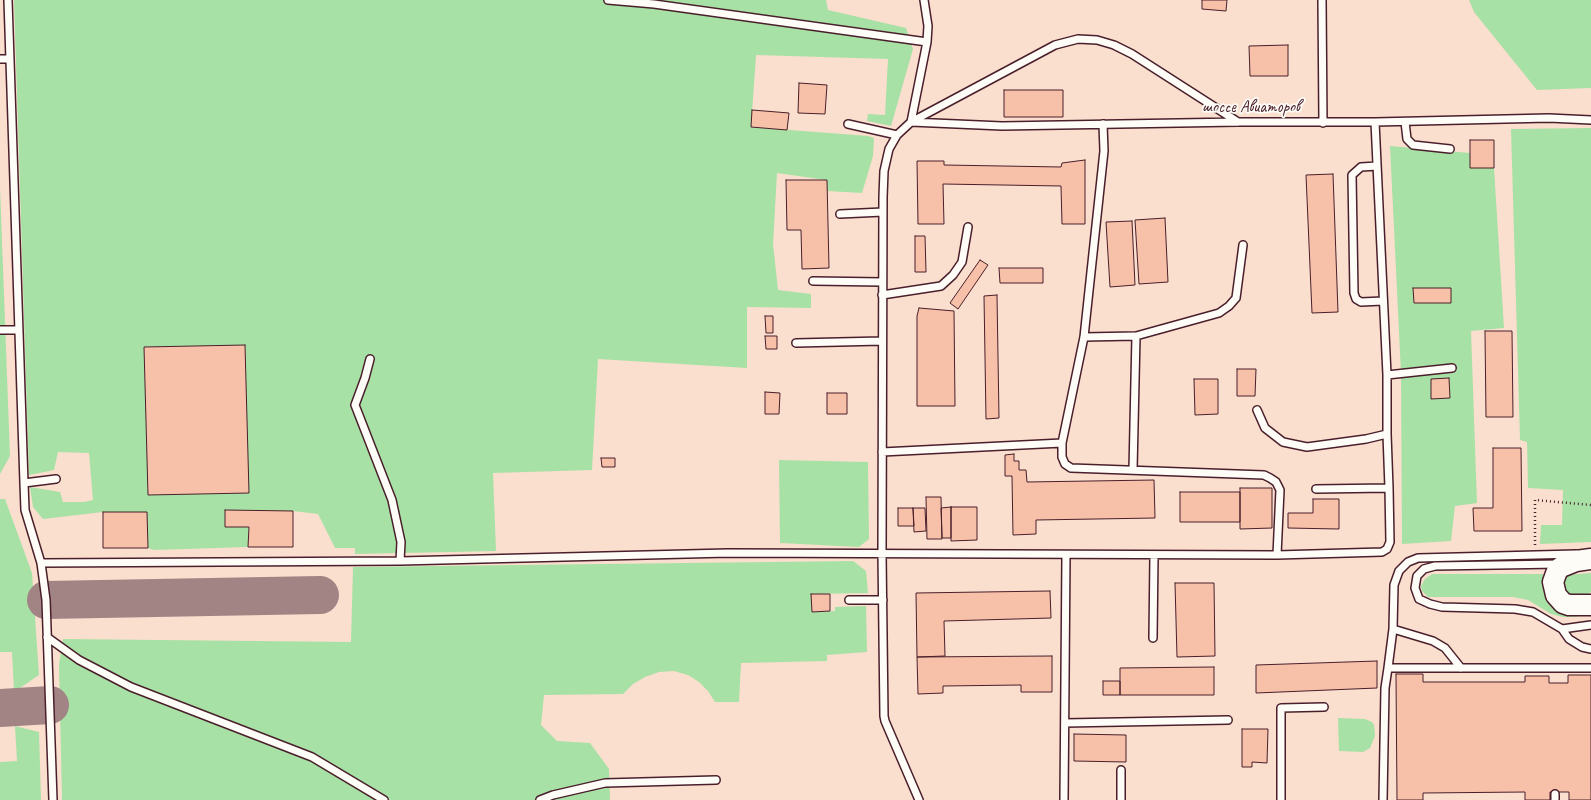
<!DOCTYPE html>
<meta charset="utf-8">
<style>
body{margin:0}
canvas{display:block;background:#fbeadf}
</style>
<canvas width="1591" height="800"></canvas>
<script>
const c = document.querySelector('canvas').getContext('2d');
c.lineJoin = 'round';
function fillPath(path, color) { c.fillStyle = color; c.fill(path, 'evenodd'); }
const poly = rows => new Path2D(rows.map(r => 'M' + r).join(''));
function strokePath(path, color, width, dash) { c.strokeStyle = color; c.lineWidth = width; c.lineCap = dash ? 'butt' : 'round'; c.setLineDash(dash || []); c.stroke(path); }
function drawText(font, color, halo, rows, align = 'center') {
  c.font = font + ' Caveat,sans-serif'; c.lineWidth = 3.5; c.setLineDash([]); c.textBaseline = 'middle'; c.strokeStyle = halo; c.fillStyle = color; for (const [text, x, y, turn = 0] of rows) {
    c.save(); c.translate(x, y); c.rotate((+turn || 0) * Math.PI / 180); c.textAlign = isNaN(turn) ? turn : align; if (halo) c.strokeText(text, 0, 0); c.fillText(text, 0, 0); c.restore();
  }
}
fillPath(poly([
 [0,0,1591,0,1591,800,0,800]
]), '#fadece');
fillPath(poly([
 [14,0,826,0,828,10,906,28,913,49,891,126,867,121,868,114,885,115,888,59,756,55,751,127,868,136,874,138,873,156,862,193,827,191,826,180,777,173,773,244,778,290,811,294,811,308,747,307,747,368,598,359,592,470,493,473,496,551,355,554,355,548,335,548,318,514,293,511,225,510,225,526,249,527,248,547,154,550,148,548,147,512,103,512,43,519,33,507,30,487,60,492,63,502,84,502,93,500,89,453,58,452,54,470,29,475],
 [1469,0,1591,0,1591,88,1537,90,1474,12],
 [1591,128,1591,542,1540,544,1541,525,1562,525,1563,490,1528,488,1527,442,1520,440,1511,129],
 [1390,146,1470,153,1470,168,1494,168,1504,328,1471,331,1477,503,1455,506,1451,541,1402,544,1401,373],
 [0,187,10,456,0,474],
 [779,460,868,462,869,539,859,547,780,543],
 [0,499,5,499,32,573,39,675,14,692,12,652,0,652],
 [853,561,866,571,868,593,811,594,812,612,835,611,835,607,866,606,867,652,827,655,827,661,741,663,739,702,715,702,708,691,699,682,688,675,674,671,659,672,645,677,633,684,623,694,544,695,541,725,557,741,590,743,609,769,610,800,62,800,59,665,63,639,351,642,353,567],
 [1591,573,1591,592,1585,597,1570,597,1564,593,1563,578,1568,575],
 [1432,574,1543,574,1544,588,1549,602,1553,607,1559,611,1578,614,1577,617,1563,617,1551,614,1528,600,1513,597,1428,597,1422,591,1421,586,1425,579],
 [1338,718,1365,719,1372,722,1374,725,1375,736,1370,748,1363,752,1339,751],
 [15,726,39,732,41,800,0,800,0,762,17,761]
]), '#a8e1a5');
strokePath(poly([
 [46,600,320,595],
 [0,708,50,705]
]), '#a28485', 38);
const building = poly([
 [1202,0,1227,0,1226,11,1202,9,1202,0],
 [1288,45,1288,76,1250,76,1249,46,1288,45],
 [799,83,827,85,825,114,798,113,799,83],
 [1004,90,1063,90,1063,117,1004,117,1004,90],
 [752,110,789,113,787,130,751,127,752,110],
 [1470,140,1494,140,1494,168,1470,168,1470,140],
 [1085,160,1085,224,1062,224,1061,186,943,184,944,224,918,224,917,161,944,161,944,165,1061,167,1062,163,1085,160],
 [1333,174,1338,312,1312,313,1306,175,1333,174],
 [786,180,827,180,829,268,802,269,801,230,787,230,786,180],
 [1165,218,1168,282,1139,284,1135,220,1165,218],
 [1132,221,1135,285,1110,287,1106,222,1132,221],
 [915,236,925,236,926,272,915,272,915,236],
 [980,260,988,265,958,309,950,303,980,260],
 [999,268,1043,268,1043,283,1000,283,999,268],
 [1413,288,1451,288,1451,303,1414,303,1413,288],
 [997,295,999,418,986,419,984,296,997,295],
 [919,308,954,311,955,406,917,406,917,316,919,308],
 [765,316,773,316,773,333,766,333,765,316],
 [1485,331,1512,331,1513,417,1486,417,1485,331],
 [765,336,777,336,777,349,766,349,765,336],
 [245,345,249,493,148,495,144,347,245,345],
 [1237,369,1256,369,1255,396,1237,396,1237,369],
 [1449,378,1450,398,1431,399,1431,379,1449,378],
 [1194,379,1218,379,1218,414,1195,415,1194,379],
 [765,392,780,393,779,414,765,414,765,392],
 [827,393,847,393,847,414,827,414,827,393],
 [1493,448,1521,448,1522,531,1474,531,1473,508,1493,508,1493,448],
 [1014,454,1014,461,1019,461,1019,470,1026,470,1027,482,1154,480,1155,518,1036,520,1036,534,1013,535,1012,476,1005,476,1005,455,1014,454],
 [601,458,615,458,615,467,602,467,601,458],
 [1240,488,1272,488,1272,528,1240,529,1240,488],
 [1180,492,1240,492,1240,522,1180,522,1180,492],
 [926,497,941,497,942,539,927,539,926,497],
 [1313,499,1339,499,1339,529,1288,528,1288,513,1313,513,1313,499],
 [951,507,951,538,942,538,941,508,951,507],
 [951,507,977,507,977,540,951,541,951,507],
 [898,508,913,508,914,526,898,526,898,508],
 [913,508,925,508,926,531,914,532,913,508],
 [225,510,293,511,293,547,248,547,249,527,225,527,225,510],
 [103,512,147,512,148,548,103,548,103,512],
 [1175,583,1214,583,1215,656,1177,657,1175,583],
 [1050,591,1051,618,944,621,945,656,917,657,916,593,1050,591],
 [811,594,830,594,830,611,812,612,811,594],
 [1052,656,1052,692,1021,692,1021,685,943,686,943,693,918,694,917,657,1052,656],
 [1377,661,1377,688,1256,693,1256,665,1377,661],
 [1214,667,1214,695,1120,695,1120,668,1214,667],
 [1396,674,1423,674,1423,682,1525,682,1525,676,1549,676,1549,683,1568,683,1568,675,1591,675,1591,800,1569,800,1569,792,1550,792,1550,800,1525,800,1525,792,1423,793,1423,800,1397,800,1396,674],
 [1103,681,1120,681,1120,695,1103,695,1103,681],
 [1242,729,1268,729,1267,763,1252,762,1252,767,1242,767,1242,729],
 [1074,734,1126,735,1126,762,1074,761,1074,734]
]);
fillPath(building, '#f6c1a8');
strokePath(building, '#4a1f2b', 1);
const lane = poly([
 [8,0,24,483,25,510,41,563,46,600,53,800],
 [608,0,654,4,927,42],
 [924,0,928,26,927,42,911,122,1002,126,1238,122,1375,122,1549,118,1591,120],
 [1322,0,1323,123],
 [0,59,9,59],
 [1405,122,1407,139,1413,145,1450,149],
 [848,124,897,135],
 [1377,166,1361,167,1352,175,1354,293,1356,299,1361,302,1383,301],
 [840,214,883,212],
 [813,281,882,282],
 [882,295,941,286,953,275,962,262,968,227],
 [0,330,18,330],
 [1084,337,1136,336],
 [796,343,882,341],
 [370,359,365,378,355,405,392,500,401,542,400,561],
 [1387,375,1452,368],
 [1257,410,1265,428,1283,442,1307,447,1366,439,1387,434],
 [1062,443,1084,337,1104,151,1103,124],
 [882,452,1062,443,1062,457,1065,464,1071,468,1264,475,1270,478,1276,482,1280,490,1277,555],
 [1133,470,1136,336,1219,313,1229,306,1236,298,1243,245],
 [24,483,56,479],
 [1316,489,1389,488],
 [1576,554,1418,558,1408,562,1399,571,1394,585,1393,629,1388,668,1591,668],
 [41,563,400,561,728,553,1277,555,1382,552,1387,549,1390,542,1389,488,1387,434,1387,375,1375,122],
 [1559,564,1435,566,1424,569,1417,576,1415,588,1419,599,1430,604,1442,607,1515,609,1533,612,1562,629,1569,639,1582,647,1591,649],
 [849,600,883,600],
 [1393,629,1433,641,1445,648,1461,668],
 [1562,629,1591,625],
 [47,637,79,660,131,687,312,757,384,800],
 [1153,638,1154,555],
 [1065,723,1228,720],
 [1555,794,1555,800],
 [540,800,553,795,605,783,716,780],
 [919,800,885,721,884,716,882,554,883,197,884,171,889,149,897,135,911,122,1055,45,1078,39,1097,40,1114,45,1132,54,1238,122],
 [1064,800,1066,555],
 [1121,800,1121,770],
 [1281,800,1281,708,1324,707],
 [1383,800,1385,688,1388,668]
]);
const secondary = poly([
 [1591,559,1576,561,1561,567,1557,571,1553,582,1556,595,1563,603,1569,605,1591,605]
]);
strokePath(lane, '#4a1f2b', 10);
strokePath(secondary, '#4a1f2b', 23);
strokePath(poly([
 [1535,545,1535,500,1591,505]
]), '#4a1f2b', 2.5, [1, 3]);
strokePath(lane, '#fdfcf7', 7);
strokePath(secondary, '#fdfcf7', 20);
drawText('17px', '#4a1f2b', '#fdfcf7', [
 ["шоссе Авиаторов",1251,108]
]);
</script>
